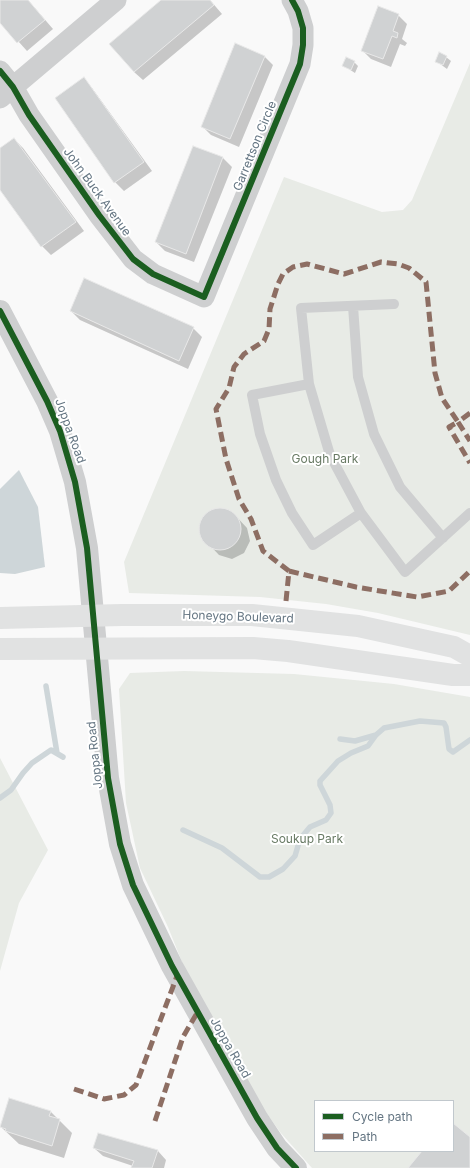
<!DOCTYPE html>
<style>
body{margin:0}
#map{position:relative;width:470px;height:1168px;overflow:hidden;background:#f9f9f9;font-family:Inter,sans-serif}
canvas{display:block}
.legend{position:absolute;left:314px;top:1100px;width:140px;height:52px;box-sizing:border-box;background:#fff;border:1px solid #c1c8cd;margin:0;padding:5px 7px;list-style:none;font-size:12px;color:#657683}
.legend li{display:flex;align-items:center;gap:8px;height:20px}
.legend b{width:20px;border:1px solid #c1c8cd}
</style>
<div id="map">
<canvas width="470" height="1168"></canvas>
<ul class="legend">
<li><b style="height:5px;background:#1b5e20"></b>Cycle path</li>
<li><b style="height:5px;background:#8d6e63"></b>Path</li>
</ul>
</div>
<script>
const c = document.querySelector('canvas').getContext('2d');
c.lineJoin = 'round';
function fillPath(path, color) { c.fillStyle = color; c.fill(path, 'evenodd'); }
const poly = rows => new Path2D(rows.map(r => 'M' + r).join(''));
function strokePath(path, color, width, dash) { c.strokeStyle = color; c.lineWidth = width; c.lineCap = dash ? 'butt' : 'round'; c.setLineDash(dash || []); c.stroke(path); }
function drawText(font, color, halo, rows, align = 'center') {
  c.font = font + ' Inter,sans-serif'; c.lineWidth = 4; c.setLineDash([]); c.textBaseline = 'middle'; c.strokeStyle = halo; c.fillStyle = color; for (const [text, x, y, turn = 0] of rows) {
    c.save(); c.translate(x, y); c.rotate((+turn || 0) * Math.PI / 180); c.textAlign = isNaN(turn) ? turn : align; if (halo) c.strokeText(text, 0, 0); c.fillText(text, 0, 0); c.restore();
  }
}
fillPath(poly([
 [470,63,470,635,378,613,326,604,260,597,129,593,124,562,284,177,382,212,403,210,412,200],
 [184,671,294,674,394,684,470,697,470,1168,312,1168,280,1132,246,1085,190,982,168,927,140,868,126,803,119,689,130,673],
 [315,1101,453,1101,453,1151,315,1151],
 [0,758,48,850,19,903,0,971]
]), '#e8ebe6');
fillPath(poly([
 [19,470,38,507,45,567,15,574,0,573,0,489]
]), '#ced6d9');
fillPath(poly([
 [0,0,28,0,53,29,27,51,0,21],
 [162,0,210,0,222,14,143,80,134,72],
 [398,15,407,24,402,39,407,43,405,46,400,44,391,67,371,59,362,50],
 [264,56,273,65,239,147,211,135,202,126],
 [446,57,451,61,447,69,436,61],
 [354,62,358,66,355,73,344,66],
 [84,79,92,88,152,171,124,191,115,182,56,98],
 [14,139,23,148,84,231,51,255,42,246,0,189,0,149],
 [193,147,223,158,232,167,194,262,165,251,156,242],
 [71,311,193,328,202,337,188,369,80,320],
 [221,509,233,513,247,528,250,541,244,553,232,559,219,555,201,536,200,530,204,517,208,513],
 [51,1112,72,1133,64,1158,19,1144,1,1127],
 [94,1148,158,1151,166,1160,164,1168,132,1168,133,1166,103,1156]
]), '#0003');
strokePath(poly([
 [46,686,57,753],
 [340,739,355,741,376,735],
 [0,798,11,790,23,773,32,763,51,750,63,757],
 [183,830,222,848,260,877,269,877,283,869,295,856,300,839,310,827,326,820,331,813,330,805,320,785,320,781,338,761,351,753,368,746,376,735,384,728,420,721,444,723,446,727,449,749,453,752,470,740]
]), '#ced6d9', 5.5);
const building = poly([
 [0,0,28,0,45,20,17,43,0,23,0,0],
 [161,0,210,0,214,5,134,72,109,44,161,0],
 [378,6,399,14,393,31,398,33,397,38,392,36,383,59,361,51,378,6],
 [235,43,265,56,230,139,201,127,235,43],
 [439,52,447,56,443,65,435,62,439,52],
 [346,57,355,61,351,70,342,66,346,57],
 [84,77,144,162,114,183,55,98,84,77],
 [14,138,76,222,41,247,0,190,0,148,14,138],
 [193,146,223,157,186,254,155,242,193,146],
 [84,278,194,327,179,361,70,311,84,278],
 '199 529a21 21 0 1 1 42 0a21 21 0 1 1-42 0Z',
 [9,1098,51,1111,49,1116,60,1119,52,1146,5,1131,6,1129,0,1127,9,1098],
 [453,1123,470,1137,470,1168,408,1168,422,1151,453,1151,453,1123],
 [98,1133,158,1150,152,1168,131,1168,134,1161,93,1148,98,1133]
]);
fillPath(building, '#d0d2d3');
strokePath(building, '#e8e8e8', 1);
strokePath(poly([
 [394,304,301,308,309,384,330,455,361,513,405,572,470,513],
 [353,306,358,377,374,434,400,487,443,538],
 [309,384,252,395,260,434,276,480,292,513,313,545,361,513]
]), '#cecfd0', 10);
strokePath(poly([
 [0,71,13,87,29,115,99,215,133,259,153,274,204,297,300,64,303,45,303,28,298,11,292,0],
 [0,98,116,0]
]), '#cecfd0', 21);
strokePath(poly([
 [0,311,47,401,60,431,75,482,87,548,108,778,120,844,133,885,172,966,257,1118,277,1148,296,1168]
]), '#cecfd0', 22);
strokePath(poly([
 [0,618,122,615,252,615,358,626,454,647,470,656],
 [0,649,253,648,288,651,453,675,470,675]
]), '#e1e2e2', 22);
strokePath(poly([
 [470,413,458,422,470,441],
 [289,571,356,587,417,597,449,591,470,571],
 [286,601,289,571,263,551,251,519,239,499,226,459,216,409,229,388,234,367,244,354,264,341,269,329,270,309,278,284,283,274,293,267,307,264,344,274,381,262,398,264,409,268,426,282,435,373,442,398,458,422,449,427,470,463],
 [74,1089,104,1099,124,1095,136,1085,177,976],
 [155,1121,183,1037,197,1013]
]), '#8d6e63', 5, [10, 5]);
strokePath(poly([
 [0,71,13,87,29,115,99,215,133,259,153,274,204,297,300,64,303,45,303,28,298,11,292,0],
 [0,311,47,401,60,431,75,482,87,548,108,778,120,844,133,885,172,966,257,1118,277,1148,296,1168]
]), '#1b5e20', 6);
drawText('12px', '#657683', '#fff', [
 ["Garrettson Circle",255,146,-68],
 ["John Buck Avenue",97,192,54],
 ["Joppa Road",70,431,70],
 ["Honeygo Boulevard",238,617,2],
 ["Joppa Road",95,755,-96],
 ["Joppa Road",230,1048,60]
]);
drawText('12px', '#687a64', '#fff', [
 ["Gough Park",325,459],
 ["Soukup Park",307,839]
]);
</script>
